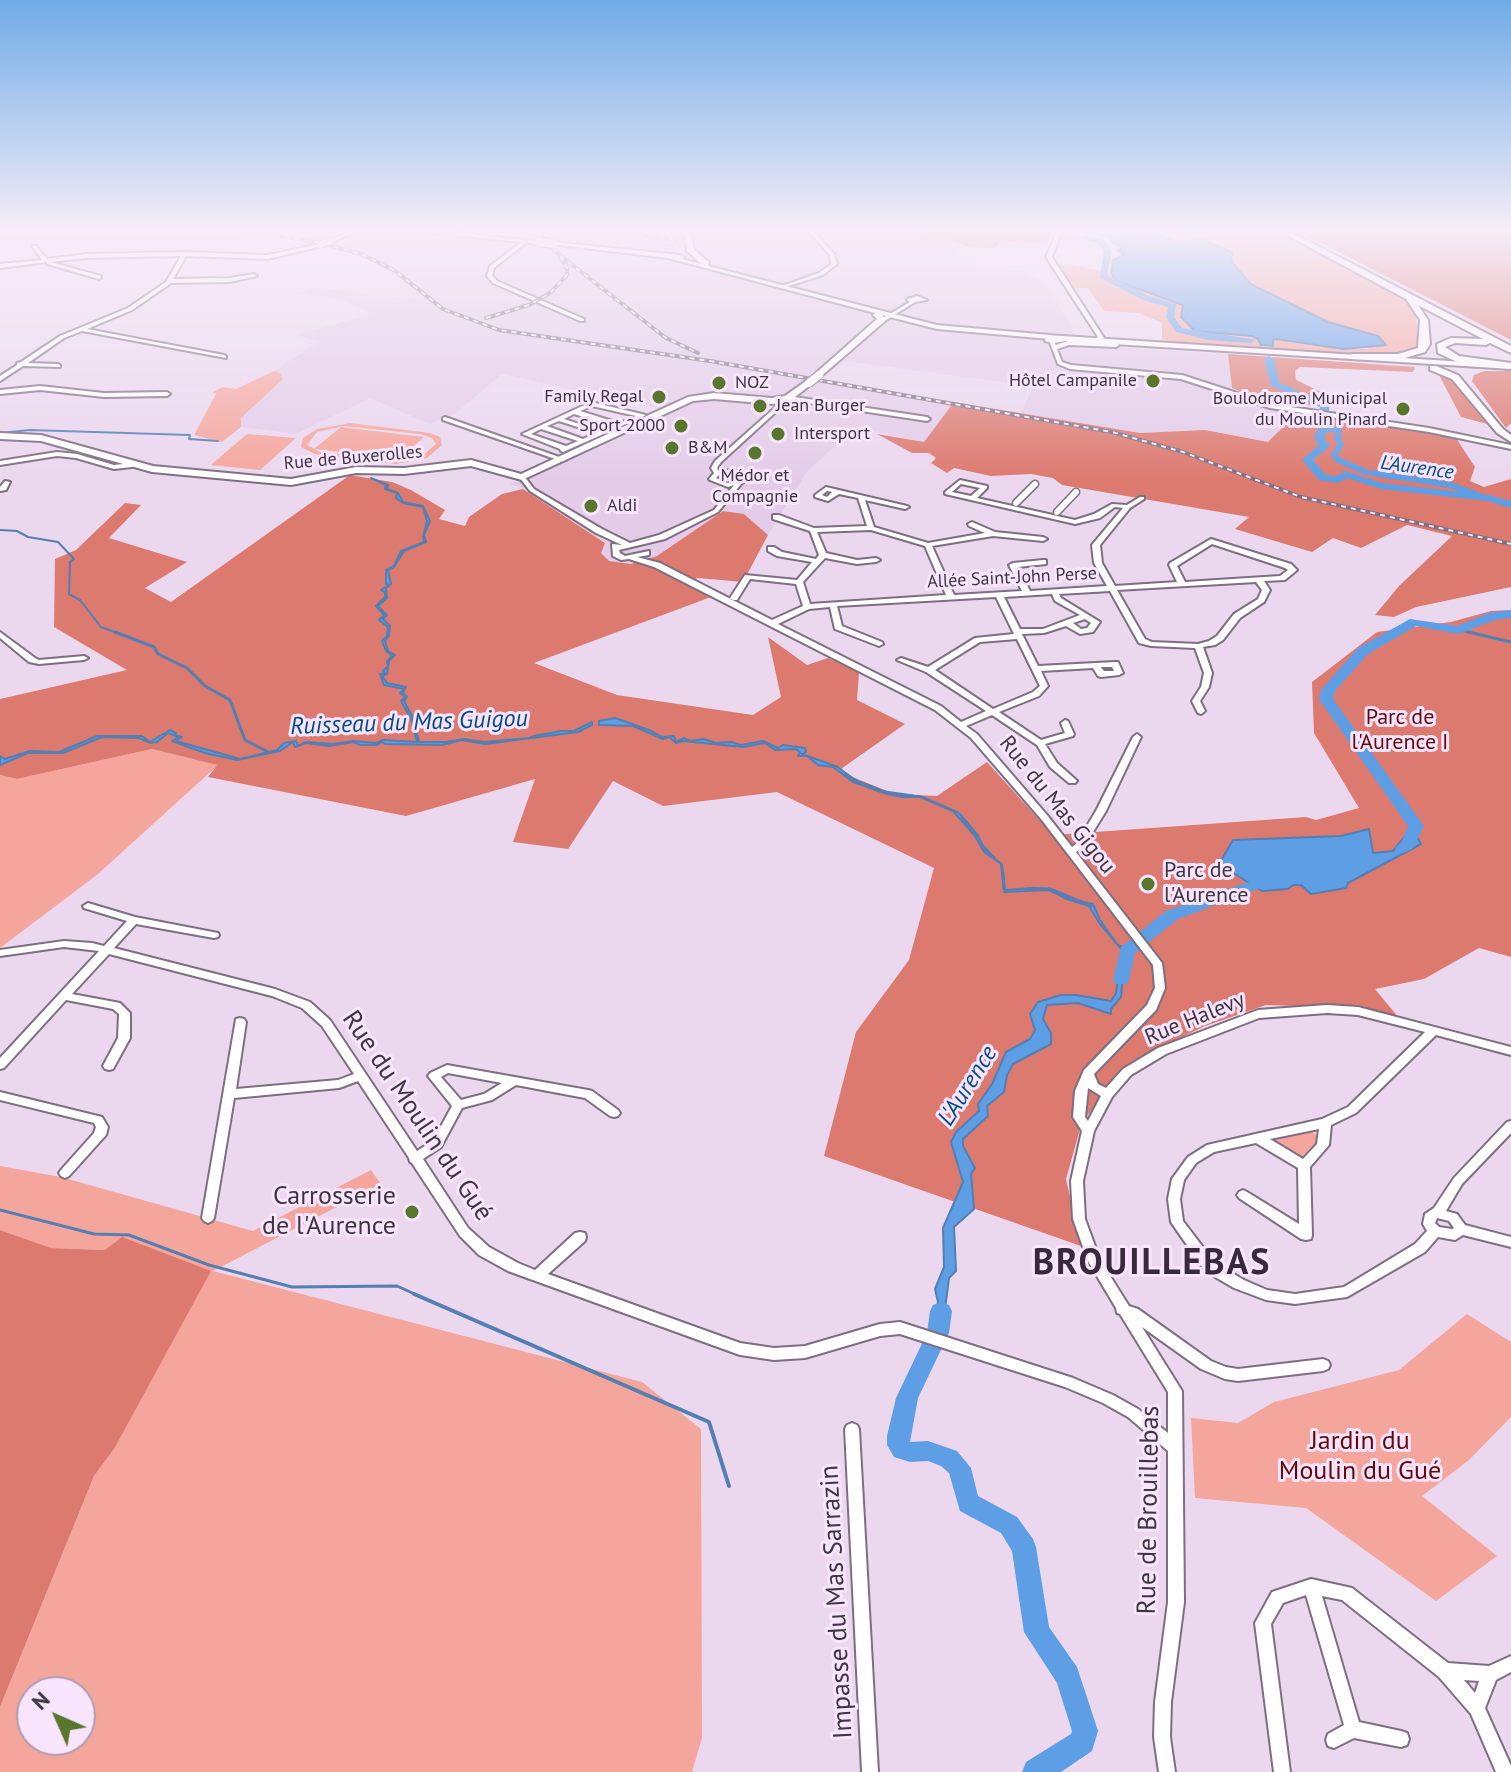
<!DOCTYPE html>
<meta charset="utf-8">
<style>
body{margin:0}
#map{position:relative;width:1511px;height:1772px;overflow:hidden;background:#ebd8ef;font-family:"PT Sans",sans-serif}
canvas{display:block}
.north{position:absolute;left:16px;top:1676px;width:80px;height:80px;box-sizing:border-box;background:#f8e5fd;border:2px solid #ad9fb1;border-radius:50%;rotate:315deg;font-size:22px;font-weight:700;line-height:32px;text-align:center;color:#3d363f}
.north::after{content:'';display:block;margin:auto;width:28px;height:36px;background:#58772d;clip-path:polygon(50% 0,100% 100%,50% 72%,0 100%)}
</style>
<div id="map">
<canvas width="1511" height="1772"></canvas>
<div class="north">N</div>
</div>
<script>
const c = document.querySelector('canvas').getContext('2d');
c.lineJoin = 'round';
function fillPath(path, color) { c.fillStyle = color; c.fill(path, 'evenodd'); }
const poly = rows => new Path2D(rows.map(r => 'M' + r).join(''));
function strokePath(path, color, width, dash) { c.strokeStyle = color; c.lineWidth = width; c.lineCap = dash ? 'butt' : 'round'; c.setLineDash(dash || []); c.stroke(path); }
function drawText(font, color, halo, rows, align = 'center') {
  c.font = font + ' "PT Sans",sans-serif'; c.lineWidth = 6; c.setLineDash([]); c.textBaseline = 'middle'; c.strokeStyle = halo; c.fillStyle = color; for (const [text, x, y, turn = 0] of rows) {
    c.save(); c.translate(x, y); c.rotate((+turn || 0) * Math.PI / 180); c.textAlign = isNaN(turn) ? turn : align; if (halo) c.strokeText(text, 0, 0); c.fillText(text, 0, 0); c.restore();
  }
}
fillPath(poly([
 [358,232,417,232,522,242,530,232,911,232,922,240,946,238,965,246,950,260,1025,272,1046,283,1082,345,1228,354,1232,388,1299,411,1269,442,1205,430,1140,433,1021,413,1033,386,843,361,822,379,954,402,924,442,855,427,806,473,768,535,744,514,723,511,657,556,631,564,609,561,601,553,604,542,523,489,510,484,659,408,502,374,456,413,430,424,370,398,296,434,241,427,241,418,282,379,280,373,274,371,318,342,296,335,371,314,344,301,299,294,310,287,417,299,390,273,369,259,326,245]
]), '#e4cce9');
fillPath(poly([
 [1213,232,1282,232,1406,300,1415,310,1419,342,1414,351,1382,356,1267,350,1272,346,1273,339,1314,346,1368,349,1378,336,1328,322,1251,283,1234,265,1228,251,1199,239],
 [1069,264,1111,273,1116,281,1183,305,1181,317,1195,331,1252,336,1259,339,1263,350,1172,343,1162,339,1162,323,1139,313,1104,311,1088,288,1071,288,1056,266],
 [274,371,280,373,283,379,241,418,241,427,222,442,194,435,216,394,212,393,222,387,236,389],
 [350,423,430,433,440,437,442,445,427,458,396,464,315,454,301,447,303,438,317,429],
 [344,426,420,434,432,438,436,444,421,457,398,461,320,452,307,445,317,432],
 [341,427,424,437,399,459,314,449],
 [247,434,296,438,260,470,211,465],
 [152,749,218,765,98,874,0,948,0,775,17,779],
 [1311,1131,1317,1135,1319,1142,1301,1159,1272,1141],
 [0,1166,61,1177,253,1231,371,1170,381,1184,213,1271,642,1382,701,1429,702,1738,692,1772,0,1772,0,1707,94,1476,114,1449,105,1250,50,1248,0,1230],
 [32,1692,80,1692,80,1740,32,1740],
 [1467,1314,1511,1342,1511,1417,1469,1460,1422,1496,1497,1556,1436,1601,1306,1508,1195,1498,1191,1418,1238,1423,1274,1402,1399,1370]
]), '#f5a69c');
fillPath(poly([
 [911,232,1053,232,1054,234,1046,243,1000,242,994,249,965,246,946,238,922,240],
 [1299,232,1511,232,1511,340,1433,300],
 [1228,354,1415,367,1413,372,1300,367,1295,371,1296,380,1344,403,1337,406,1298,405,1269,391,1259,398,1232,388],
 [1484,371,1511,371,1511,423,1506,428,1472,381,1474,375],
 [1445,374,1451,378,1487,424,1461,417,1439,375],
 [954,402,1140,433,1205,430,1268,442,1299,411,1456,438,1475,467,1470,481,1484,487,1511,479,1511,587,1416,607,1394,617,1375,615,1399,586,1452,536,1407,525,1361,548,1333,538,1312,552,1235,529,1249,517,1062,485,1053,478,1031,474,991,476,954,468,947,473,931,463,936,458,929,453,912,453,877,434,924,442],
 [350,475,392,482,411,490,445,510,439,519,465,526,469,517,502,494,523,489,605,543,601,553,609,561,631,564,657,556,723,511,744,514,768,535,743,582,698,578,685,582,711,597,534,663,617,695,753,715,781,697,768,637,807,665,828,658,859,672,857,700,905,724,838,771,894,794,937,796,987,762,1053,835,1306,817,1316,820,1359,808,1314,733,1312,682,1377,632,1451,622,1491,611,1511,610,1511,957,1479,948,1424,979,1375,989,1399,1018,1360,1008,1266,1005,1205,1026,1134,1060,1082,1122,1066,1179,1081,1246,824,1156,856,1032,909,960,934,868,777,792,663,806,613,781,568,849,513,842,535,779,406,816,208,777,217,765,152,749,17,779,0,775,0,699,127,670,54,627,55,559,76,550,125,503,141,505,109,538,187,562,145,588,171,602],
 [0,1230,51,1248,105,1250,122,1237,211,1271,114,1449,94,1476,0,1707]
]), '#dd7a6f');
const water = poly([
 [1150,232,1179,243,1200,239,1229,251,1233,254,1231,258,1234,265,1251,284,1328,322,1378,336,1386,345,1344,349,1276,339,1273,340,1273,346,1261,345,1258,339,1252,336,1195,331,1181,317,1183,305,1116,281,1111,273,1113,260,1124,255,1117,250,1124,247,1112,243,1110,238,1150,232],
 [371,478,388,485,387,489,398,493,403,502,423,506,430,521,424,535,426,542,404,551,394,567,388,570,391,584,386,588,387,598,378,606,387,615,383,619,390,626,389,636,385,641,388,651,395,655,389,661,387,674,382,676,387,683,406,687,403,693,407,697,404,701,413,718,419,742,446,742,464,739,484,742,529,738,534,736,561,731,574,731,592,722,592,725,578,732,485,744,462,740,442,745,385,744,382,742,377,745,360,745,353,742,329,746,306,743,295,747,293,742,280,751,237,760,205,753,172,741,178,737,168,733,157,742,150,743,139,738,102,737,63,753,28,753,0,765,0,756,5,759,30,751,59,752,97,736,142,736,150,742,170,730,176,733,174,735,182,737,176,741,240,759,277,750,284,743,296,741,298,746,306,742,333,744,353,741,376,743,383,740,417,742,411,719,401,701,405,697,400,693,404,689,384,685,380,674,385,673,383,671,388,666,387,661,392,656,386,651,382,641,387,636,388,627,379,620,384,615,376,606,385,597,385,592,381,590,389,585,386,584,386,570,394,566,401,551,424,542,423,537,427,521,423,507,403,503,396,498,397,493,385,489,386,485,371,478],
 [615,718,649,730,662,737,674,736,676,742,684,738,690,741,704,739,716,743,731,742,741,745,763,741,778,748,783,745,805,748,806,752,802,754,838,767,848,775,850,778,894,795,919,796,925,798,957,812,961,815,978,836,986,852,1002,864,1005,890,1033,888,1050,889,1055,891,1064,898,1093,904,1100,920,1118,945,1125,948,1133,941,1136,943,1125,954,1121,997,1111,1009,1111,1014,1078,1003,1047,1005,1043,1019,1051,1033,1051,1044,1013,1064,1007,1075,1004,1092,987,1106,988,1116,963,1139,963,1146,975,1168,971,1174,974,1209,954,1227,956,1271,949,1278,942,1334,933,1331,938,1302,935,1289,944,1267,943,1228,963,1182,951,1142,956,1132,979,1111,978,1104,992,1084,1006,1052,1030,1039,1035,1030,1030,1014,1038,1002,1061,995,1076,995,1111,1001,1116,993,1122,950,1100,924,1089,906,1067,899,1049,890,1004,892,1001,864,984,852,975,836,953,811,920,797,903,797,887,794,853,782,833,767,818,765,807,756,798,756,800,752,796,749,775,750,765,743,743,747,683,741,676,743,669,737,663,739,633,726,599,725,599,721,615,718],
 [1412,828,1421,844,1348,883,1346,888,1311,894,1301,885,1293,885,1288,889,1262,891,1219,864,1233,840,1341,836,1369,829,1373,853,1393,851,1412,828],
 [925,1344,930,1346,907,1398,898,1436,899,1445,902,1450,910,1452,928,1451,949,1458,959,1468,969,1503,1009,1525,1017,1536,1024,1547,1028,1569,1037,1632,1068,1676,1084,1723,1083,1742,1036,1772,1027,1772,1037,1761,1078,1735,1080,1731,1064,1675,1040,1649,1032,1634,1020,1548,1007,1529,967,1506,956,1470,949,1462,929,1454,905,1456,892,1448,902,1396,925,1344]
]);
fillPath(water, '#5d9ee5');
strokePath(water, '#537fb3', 2);
strokePath(poly([
 [1092,233,1109,237],
 [1180,235,1197,232],
 [0,433,30,430,190,435,189,439,218,441],
 [0,530,17,531,28,537,58,542,74,559,70,562,69,594,80,600,101,627,120,634],
 [1458,630,1477,634]
]), '#537fb3', 2);
strokePath(poly([
 [115,632,154,647,158,654,187,668,205,686,230,700,245,740,268,752],
 [1468,632,1511,642],
 [846,774,859,783],
 [885,792,913,796],
 [962,818,978,836],
 [980,843,994,858],
 [1003,873,1004,888],
 [1026,889,1050,889,1091,906],
 [0,1210,94,1234,129,1235,209,1265,292,1287,397,1286,419,1296]
]), '#537fb3', 3);
strokePath(poly([
 [414,1294,709,1422,729,1486]
]), '#537fb3', 4);
strokePath(poly([
 [1324,427,1339,431,1337,438,1341,444,1334,455,1338,460,1366,472],
 [1372,473,1451,485,1480,496]
]), '#5d9ee5', 6);
fillPath(poly([
 [1085,232,1100,232,1134,241,1130,243,1085,232],
 [1084,235,1103,239,1112,250,1107,275,1149,296,1176,304,1174,317,1182,328,1256,340,1251,343,1208,340,1176,332,1166,317,1168,307,1143,300,1100,278,1104,250,1097,243,1084,239,1084,235],
 [1269,356,1274,359,1279,382,1330,406,1326,421,1329,427,1324,438,1330,446,1313,460,1326,475,1336,476,1345,471,1382,483,1489,495,1511,501,1511,508,1488,501,1381,489,1347,478,1338,483,1319,480,1302,460,1319,445,1314,438,1319,427,1316,421,1320,407,1271,386,1264,359,1269,356],
 [1511,610,1511,618,1495,620,1458,634,1416,626,1368,654,1335,691,1333,699,1424,826,1412,849,1403,853,1398,851,1395,848,1401,843,1408,826,1319,699,1321,690,1358,648,1410,619,1457,626,1489,613,1511,610],
 [1271,874,1279,879,1277,882,1178,919,1135,953,1128,984,1116,984,1113,980,1121,947,1166,911,1271,874],
 [941,1302,949,1305,952,1311,949,1333,918,1398,910,1442,928,1441,957,1451,971,1468,978,1496,1017,1517,1033,1539,1036,1547,1049,1627,1077,1667,1098,1731,1092,1751,1061,1772,1022,1772,1026,1762,1071,1734,1072,1731,1057,1683,1024,1632,1012,1551,1001,1533,960,1511,949,1473,941,1466,928,1461,910,1462,894,1457,887,1445,887,1436,896,1398,927,1333,930,1311,933,1305,941,1302]
]), '#5d9ee5');
const pedestrian = poly([
 [1016,503,1035,484],
 [1057,512,1076,492]
]);
const minor = poly([
 [348,232,355,232,332,242,328,241,348,232],
 [809,232,814,232,834,254,837,264,823,275,782,288,782,286,819,273,831,264,830,255,809,232],
 [1057,232,1061,232,1052,257,1104,338,1096,342,1116,343,1119,345,1116,347,1069,345,1057,349,1062,362,1071,365,1182,375,1271,404,1429,428,1511,445,1511,449,1429,432,1270,408,1181,379,1070,369,1058,364,1049,340,1053,340,1056,345,1068,341,1089,342,1098,337,1046,257,1057,232],
 [524,240,528,241,494,268,492,275,497,281,584,319,584,321,580,321,493,283,487,276,490,266,524,240],
 [320,244,322,246,268,259,186,256,173,279,230,278,254,274,257,276,230,282,171,283,132,310,87,329,224,355,226,356,226,358,82,331,64,338,28,363,58,364,60,365,60,367,23,366,0,381,0,376,17,365,17,363,21,362,60,336,128,308,166,282,181,256,86,258,50,262,101,276,101,278,99,279,47,264,47,262,0,268,0,264,42,260,32,246,36,246,47,259,86,254,184,252,268,255,320,244],
 [917,296,927,300,915,302,883,322,878,321,910,302,907,300,908,299,917,296],
 [40,386,104,393,167,392,170,394,167,396,104,397,40,390,0,394,0,390,40,386],
 [788,396,927,417,930,419,927,421,789,400,721,462,717,468,719,471,734,470,745,474,748,480,742,483,718,512,665,539,619,550,620,553,625,556,649,551,649,555,637,557,660,563,772,620,803,606,796,584,750,579,737,600,731,600,730,598,745,575,797,580,812,562,777,556,768,551,768,547,774,547,782,552,816,559,819,555,810,531,773,519,773,515,779,515,814,528,867,526,858,498,839,494,828,501,815,497,815,495,826,487,907,506,909,507,905,509,865,500,874,527,928,543,985,533,969,526,968,524,972,522,995,532,1043,537,1047,539,1043,541,993,536,932,546,954,595,1022,591,1009,565,1013,563,1043,560,1046,560,1046,564,1018,567,1030,591,1107,586,1094,563,1092,545,1123,508,1115,507,1100,518,1075,524,945,494,945,492,960,480,987,486,987,488,977,498,1075,520,1094,514,1112,504,1127,505,1140,497,1144,497,1144,499,1130,508,1100,545,1102,563,1115,586,1177,582,1169,565,1170,563,1211,539,1291,564,1297,570,1285,580,1264,581,1270,590,1264,602,1240,618,1223,640,1215,645,1203,647,1212,673,1209,687,1200,701,1205,711,1201,714,1198,713,1192,701,1201,687,1204,673,1195,648,1151,646,1139,643,1110,591,1059,594,1061,598,1100,622,1093,632,1080,634,1066,626,1044,633,1022,634,1038,666,1115,662,1118,662,1123,673,1119,675,1101,677,1098,676,1093,668,1041,671,1048,686,1039,696,999,712,1041,740,1065,733,1061,723,1065,720,1068,721,1074,734,1073,736,1045,744,1057,763,1075,779,1077,781,1075,783,1069,783,1050,767,1037,745,992,715,966,726,977,734,1047,815,1072,847,1076,844,1096,811,1133,737,1137,734,1141,737,1106,811,1083,848,1076,852,1162,963,1165,988,1156,1010,1094,1074,1098,1084,1106,1088,1123,1069,1158,1048,1258,1010,1327,1005,1358,1007,1511,1047,1511,1055,1436,1035,1356,1113,1331,1125,1329,1145,1310,1167,1312,1235,1311,1239,1306,1240,1301,1239,1239,1198,1237,1195,1239,1192,1243,1190,1247,1192,1299,1224,1298,1168,1256,1143,1214,1152,1196,1163,1184,1180,1180,1199,1183,1221,1215,1263,1244,1280,1267,1290,1295,1294,1344,1287,1415,1244,1427,1231,1423,1224,1425,1214,1434,1208,1454,1178,1507,1122,1511,1121,1511,1133,1462,1184,1446,1211,1457,1214,1465,1225,1511,1237,1511,1247,1463,1235,1455,1240,1438,1237,1425,1252,1347,1297,1295,1304,1266,1300,1234,1288,1205,1271,1171,1222,1168,1199,1172,1179,1188,1157,1207,1145,1322,1119,1348,1107,1425,1032,1358,1015,1327,1013,1259,1018,1166,1054,1131,1075,1112,1097,1094,1131,1083,1181,1085,1219,1100,1260,1129,1306,1138,1309,1211,1361,1226,1367,1238,1369,1323,1359,1328,1361,1330,1365,1328,1369,1323,1371,1238,1381,1225,1379,1201,1369,1142,1327,1182,1391,1184,1602,1171,1702,1170,1737,1175,1772,1159,1772,1154,1737,1155,1702,1168,1602,1168,1451,1128,1417,1103,1403,1065,1387,900,1334,880,1336,805,1358,774,1360,740,1355,508,1271,479,1255,460,1236,412,1163,410,1162,409,1158,358,1081,339,1088,234,1098,214,1218,212,1221,208,1223,204,1221,202,1218,236,1019,240,1018,244,1019,246,1022,236,1089,338,1080,354,1074,322,1026,302,1008,272,996,109,954,72,994,120,1003,130,1013,130,1038,113,1069,109,1070,105,1069,103,1066,118,1038,119,1014,113,1009,66,1000,4,1068,0,1069,0,1058,99,951,64,947,0,956,0,950,64,941,92,943,104,946,127,921,84,908,83,906,88,903,135,917,218,933,219,935,218,937,214,938,136,924,114,948,275,989,310,1002,330,1020,417,1151,433,1141,452,1106,428,1076,430,1073,447,1065,588,1090,592,1091,618,1110,620,1113,618,1116,614,1117,610,1116,585,1098,516,1085,492,1100,462,1108,441,1147,423,1159,468,1228,489,1247,518,1263,535,1270,575,1233,580,1232,585,1233,586,1237,585,1241,548,1274,740,1343,774,1348,805,1346,880,1324,900,1322,1073,1378,1113,1395,1138,1409,1168,1433,1168,1392,1120,1314,1117,1313,1116,1308,1088,1261,1073,1219,1071,1181,1082,1131,1073,1117,1075,1091,1084,1070,1147,1005,1155,988,1153,965,1041,819,971,738,935,710,654,567,629,559,621,560,613,556,612,544,622,545,596,533,530,491,519,477,524,476,534,489,602,529,630,543,659,535,714,510,734,485,728,487,710,480,709,479,714,473,711,468,715,461,788,396],
 [731,473,740,476,741,479,728,483,716,478,719,475,731,473],
 [961,484,980,488,971,496,952,492,961,484],
 [827,491,832,492,827,497,822,495,827,491],
 [871,530,925,546,946,595,810,604,803,582,825,558,857,564,876,562,880,560,876,558,857,560,826,553,817,532,871,530],
 [1212,544,1285,568,1288,570,1280,576,1185,582,1177,566,1212,544],
 [1256,582,1262,590,1258,599,1234,614,1217,636,1209,641,1198,644,1152,642,1145,639,1117,590,1256,582],
 [1052,594,1055,601,1080,615,1043,629,1020,629,1004,597,1052,594],
 [996,597,1014,634,975,638,928,667,901,658,897,660,926,672,986,711,961,722,941,706,778,624,809,609,830,607,835,629,879,646,883,644,882,642,842,626,837,606,996,597],
 [1085,619,1091,623,1087,628,1081,629,1073,623,1085,619],
 [1017,639,1040,686,1033,692,993,709,935,670,980,642,1017,639],
 [1101,667,1112,667,1114,671,1104,671,1101,667],
 [448,1073,502,1083,484,1094,461,1100,441,1077,448,1073],
 [1088,1088,1101,1096,1088,1121,1085,1117,1088,1088],
 [1319,1129,1317,1144,1303,1159,1270,1139,1319,1129],
 [1437,1218,1449,1221,1454,1228,1452,1229,1439,1227,1435,1223,1437,1218],
 [591,402,646,415,563,452,561,451,560,449,522,434,591,402],
 [592,406,636,416,619,423,580,411,592,406],
 [574,414,613,426,601,431,564,419,574,414],
 [559,421,596,433,583,439,547,426,559,421],
 [541,429,578,441,566,446,531,434,541,429],
 [445,417,565,459,566,460,561,461,443,420,443,418,445,417],
 [57,452,77,454,114,465,132,463,135,465,132,467,114,469,76,458,57,456,0,465,0,461,57,452],
 [5,481,10,482,6,490,0,491,0,487,5,481],
 [0,632,35,658,39,660,84,656,88,658,84,660,39,664,29,662,0,638,0,632],
 [0,1092,102,1117,108,1127,106,1135,69,1176,65,1178,61,1176,59,1173,61,1170,94,1133,96,1127,94,1123,0,1100,0,1092],
 [852,1423,857,1425,859,1429,878,1772,862,1772,845,1429,847,1425,852,1423],
 [1311,1579,1352,1588,1448,1663,1489,1666,1511,1656,1511,1672,1496,1680,1485,1708,1511,1766,1511,1772,1496,1772,1471,1714,1439,1677,1342,1600,1322,1596,1359,1722,1401,1731,1407,1733,1409,1739,1407,1745,1401,1747,1354,1738,1334,1748,1328,1746,1326,1740,1328,1734,1344,1725,1306,1595,1283,1603,1271,1624,1290,1772,1274,1772,1255,1623,1272,1592,1311,1579],
 [1464,1680,1479,1681,1475,1693,1464,1680]
]);
const tertiary = poly([
 [425,232,452,232,542,242,539,244,425,232],
 [684,232,690,232,694,250,709,262,708,266,937,325,1050,335,1054,337,1050,339,937,329,882,315,886,319,885,321,819,378,815,375,816,373,877,319,873,315,875,313,668,258,551,244,554,242,680,255,684,257,682,259,701,264,687,251,684,232],
 [806,381,813,383,791,400,772,404,714,399,693,401,522,480,471,466,404,474,356,473,291,485,152,472,41,441,0,439,0,433,41,435,153,466,291,479,356,467,404,468,471,460,521,474,688,397,714,393,772,398,785,396,806,381]
]);
const secondary = poly([
 [1047,335,1511,365,1511,369,1066,341,1053,343,1045,341,1047,335],
 [1430,366,1436,366,1458,375,1503,429,1511,435,1511,442,1497,433,1452,379,1430,370,1430,366]
]);
const primary = poly([
 [1281,232,1291,232,1511,346,1511,353,1490,343,1486,345,1455,343,1445,347,1459,356,1511,363,1511,369,1457,362,1438,353,1437,344,1451,338,1483,339,1418,305,1428,320,1430,344,1425,352,1398,360,1350,359,1350,355,1353,354,1398,354,1418,348,1420,320,1406,299,1281,232]
]);
strokePath(pedestrian, '#7e6e82', 9);
strokePath(minor, '#7e6e82', 4);
strokePath(tertiary, '#7e6e82', 4);
strokePath(secondary, '#7e6e82', 4);
strokePath(primary, '#7e6e82', 4);
strokePath(pedestrian, '#fff', 6);
fillPath(minor, '#fff');
fillPath(tertiary, '#fff');
fillPath(secondary, '#fff');
fillPath(primary, '#fff');
const rail = poly([
 [245,232,313,241,361,254,394,270,443,309,499,330,710,361,1112,432,1183,452,1301,497,1511,544],
 [545,232,545,241,562,257,666,338,698,353],
 [620,232,675,240],
 [486,318,529,305,550,293,567,275,567,268,560,257]
]);
strokePath(rail, '#7e7281', 4);
strokePath(rail, '#f8e5fd', 2, [5]);
const minorBridge = poly([
 [320,245,330,241]
]);
const tertiaryBridge = poly([
 [539,242,554,244],
 [809,383,819,375]
]);
strokePath(minorBridge, '#7e6e82', 8, []);
strokePath(tertiaryBridge, '#7e6e82', 10, []);
strokePath(minorBridge, '#fff', 6);
strokePath(tertiaryBridge, '#fff', 8);
const sky = c.createLinearGradient(0, 0, 0, 480);
sky.addColorStop(0, '#70abe7');
sky.addColorStop(0.48, '#f6edf8');
sky.addColorStop(1, '#f6edf800');
c.fillStyle = sky;
c.fillRect(0, 0, 1511, 480);
for (const [x, y, r, color] of [
 [1153,381,8,"#58772d"],
 [719,383,8,"#58772d"],
 [659,397,8,"#58772d"],
 [760,406,8,"#58772d"],
 [1403,409,8,"#58772d"],
 [681,426,8,"#58772d"],
 [778,434,8,"#58772d"],
 [672,448,8,"#58772d"],
 [755,453,8,"#58772d"],
 [591,506,8,"#58772d"],
 [1148,884,8,"#58772d"],
 [412,1212,8,"#58772d"]
]) { const dot = new Path2D(); dot.arc(x, y, r, 0, 2 * Math.PI); c.fillStyle = color; c.fill(dot); strokePath(dot, '#f8e5fd', 3); }
drawText('18px', '#3d363f', '#f8e5fd', [
 ["Hôtel Campanile",1137,381,"right"],
 ["NOZ",735,383],
 ["Family Regal",643,397,"right"],
 ["Boulodrome Municipal",1387,399,"right"],
 ["du Moulin Pinard",1387,420,"right"],
 ["Jean Burger",776,406],
 ["Sport 2000",665,426,"right"],
 ["Intersport",794,434],
 ["B&M",688,448],
 ["Médor et",755,476,"center"],
 ["Compagnie",755,497,"center"],
 ["Aldi",607,506]
], 'left');
drawText('18px', '#3d363f', '#f8e5fd', [
 ["Rue de Buxerolles",353,458,-5],
 ["Allée Saint-John Perse",1012,578,-3]
]);
drawText('italic 20px', '#014c8c', '#f8e5fd', [
 ["L'Aurence",1417,468,8]
]);
drawText('22px', '#640809', '#f8e5fd', [
 ["Parc de",1400,718],
 ["l'Aurence I",1400,743]
]);
drawText('22px', '#3d363f', '#f8e5fd', [
 ["Rue du Mas Gigou",1057,805,51],
 ["Rue Halevy",1195,1019,-22]
]);
drawText('22px', '#3d363f', '#f8e5fd', [
 ["Parc de",1164,871],
 ["l'Aurence",1164,896]
], 'left');
drawText('italic 24px', '#014c8c', '#f8e5fd', [
 ["Ruisseau du Mas Guigou",409,723,-2],
 ["L'Aurence",968,1086,-58]
]);
drawText('26px', '#3d363f', '#f8e5fd', [
 ["Rue du Moulin du Gué",417,1116,56],
 ["Rue de Brouillebas",1149,1510,-89],
 ["Impasse du Mas Sarrazin",837,1602,-93]
]);
drawText('26px', '#3d363f', '#f8e5fd', [
 ["Carrosserie",396,1197],
 ["de l'Aurence",396,1227]
], 'right');
drawText('26px', '#640809', '#f8e5fd', [
 ["Jardin du",1360,1442],
 ["Moulin du Gué",1360,1472]
]);
c.letterSpacing = '2px';
drawText('bold 36px', '#382a3c', '#f8e5fd', [
 ["BROUILLEBAS",1152,1264]
]);
c.letterSpacing = '0px';
</script>
